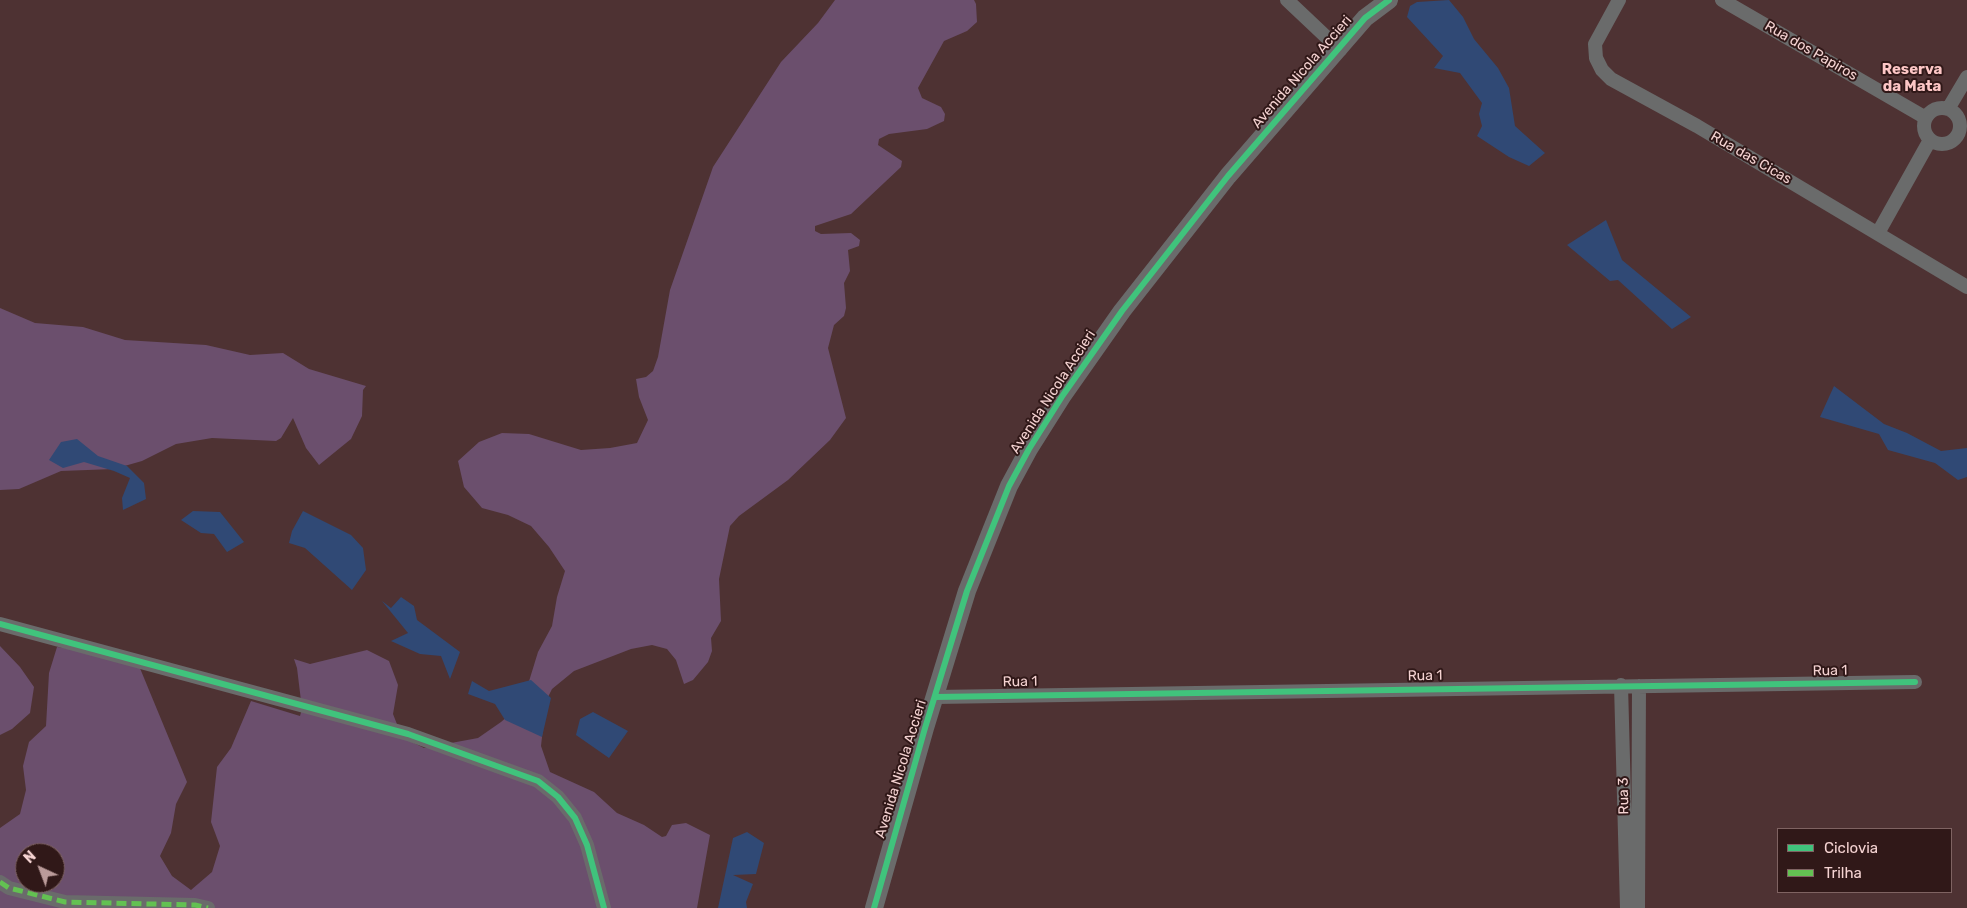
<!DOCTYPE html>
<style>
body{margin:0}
#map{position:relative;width:1967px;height:908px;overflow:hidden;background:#4e3233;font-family:Rubik,sans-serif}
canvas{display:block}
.legend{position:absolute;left:1777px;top:828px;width:175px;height:65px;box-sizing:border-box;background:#301818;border:1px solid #7f6362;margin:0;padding:6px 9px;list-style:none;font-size:15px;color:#f5d3d2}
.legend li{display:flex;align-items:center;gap:10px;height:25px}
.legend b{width:25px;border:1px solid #7f6362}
.north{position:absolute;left:15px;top:843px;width:50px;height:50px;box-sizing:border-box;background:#301818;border:1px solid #7f6362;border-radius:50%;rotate:317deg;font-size:14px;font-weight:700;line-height:20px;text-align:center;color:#f5d3d2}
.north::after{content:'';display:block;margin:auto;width:18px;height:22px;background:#bb9b9a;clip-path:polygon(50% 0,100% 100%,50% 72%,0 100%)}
</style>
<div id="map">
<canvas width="1967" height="908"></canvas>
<ul class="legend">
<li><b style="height:6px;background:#40c37c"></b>Ciclovia</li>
<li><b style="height:6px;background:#63c152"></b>Trilha</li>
</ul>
<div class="north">N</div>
</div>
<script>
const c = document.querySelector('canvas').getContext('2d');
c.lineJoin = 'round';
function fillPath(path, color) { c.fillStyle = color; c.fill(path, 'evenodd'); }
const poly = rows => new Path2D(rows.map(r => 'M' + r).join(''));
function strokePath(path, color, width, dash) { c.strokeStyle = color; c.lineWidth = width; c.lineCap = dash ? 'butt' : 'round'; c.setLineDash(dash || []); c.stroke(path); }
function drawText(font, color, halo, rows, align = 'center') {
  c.font = font + ' Rubik,sans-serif'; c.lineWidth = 4; c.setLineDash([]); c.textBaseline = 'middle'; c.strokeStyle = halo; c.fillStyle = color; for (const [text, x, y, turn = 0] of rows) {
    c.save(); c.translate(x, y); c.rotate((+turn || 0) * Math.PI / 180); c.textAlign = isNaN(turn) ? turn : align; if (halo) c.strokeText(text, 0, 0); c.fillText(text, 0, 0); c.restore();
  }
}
fillPath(poly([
 [835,0,974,0,976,4,977,22,967,31,944,41,918,88,922,98,941,107,945,114,944,121,927,129,889,134,879,139,878,145,902,161,901,167,851,214,815,226,815,231,821,234,851,233,860,240,859,246,848,250,850,271,844,283,846,308,844,316,834,325,828,348,846,418,830,440,788,480,739,516,730,526,719,579,721,621,711,638,712,651,708,662,693,680,684,684,676,660,667,649,652,645,631,649,574,671,552,689,546,701,541,746,550,772,594,792,617,813,644,825,662,837,666,836,672,825,686,823,710,835,697,908,0,908,0,828,20,814,26,790,23,766,29,742,46,726,49,673,57,647,103,653,137,661,187,782,176,804,171,833,160,856,172,876,191,890,212,872,220,846,211,822,217,767,231,748,251,701,300,716,302,709,297,668,294,659,310,664,367,650,389,661,398,685,393,714,402,737,424,748,478,738,501,722,522,704,538,652,552,626,557,597,565,571,549,547,531,526,508,515,482,508,464,487,458,461,479,442,502,433,529,434,581,450,610,448,637,443,648,420,639,397,636,379,646,377,653,371,658,357,670,290,713,167,781,62,818,23],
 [25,853,55,853,55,883,25,883],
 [0,308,35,323,83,327,125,340,206,345,250,355,283,353,309,369,366,386,363,390,362,416,351,439,319,465,306,448,293,418,281,438,276,441,212,438,176,444,142,461,114,469,61,471,19,489,0,490],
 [0,646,20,667,34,687,30,713,12,729,0,735]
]), '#6b4f6d');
fillPath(poly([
 [1449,0,1463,17,1474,39,1498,68,1509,88,1515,126,1545,153,1529,166,1509,157,1477,136,1482,126,1479,114,1482,103,1460,73,1434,68,1443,56,1407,17,1410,6,1417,2],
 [1606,220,1622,260,1691,317,1672,329,1618,280,1610,281,1567,245],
 [1834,386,1884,424,1907,433,1941,451,1967,448,1967,477,1958,480,1935,463,1888,450,1879,434,1820,417],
 [77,439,98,456,127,466,144,483,146,499,123,510,122,498,130,478,114,471,84,462,63,468,49,460,61,442],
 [193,511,220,512,244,542,227,552,214,534,201,533,181,520],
 [303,511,351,535,363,548,366,570,352,590,305,548,289,543,292,531],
 [401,597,414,606,417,620,460,652,450,679,441,656,420,654,391,641,408,633,382,601,391,608],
 [531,680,551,698,542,737,505,720,495,704,468,694,472,681,489,691],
 [593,712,628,731,609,758,576,735,580,719],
 [747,832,764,843,756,874,733,875,753,884,746,902,747,908,718,908,733,838]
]), '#304975');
strokePath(poly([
 [1287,0,1340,50],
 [1619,0,1595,44,1596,58,1602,70,1611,79,1697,126,1967,287],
 [1722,0,1926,118],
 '1924 126a18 18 0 1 1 36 0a18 18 0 1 1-36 0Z',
 [1948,109,1967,77],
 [1878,233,1930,140],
 [0,624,408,734,538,781,558,797,575,818,587,845,604,908],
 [1621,685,1627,908],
 [935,697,1915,682],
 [0,882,9,888,65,902,195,905,208,908],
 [1638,908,1639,686]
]), '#6a6b6b', 14);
strokePath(poly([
 [874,908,925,728,967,591,1009,486,1029,449,1063,395,1122,311,1228,176,1365,18,1389,0]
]), '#6a6b6b', 18);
strokePath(poly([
 [0,882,9,888,65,902,195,905,208,908]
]), '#63c152', 5, [10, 5]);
strokePath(poly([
 [0,624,408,734,538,781,558,797,575,818,587,845,604,908],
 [935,697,1915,682],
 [874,908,925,728,967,591,1009,486,1029,449,1063,395,1122,311,1228,176,1365,18,1389,0]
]), '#40c37c', 6);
drawText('14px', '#f5d3d2', '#301818', [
 ["Rua dos Papiros",1811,51,30],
 ["Avenida Nicola Accieri",1302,72,-49],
 ["Rua das Cicas",1751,158,30],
 ["Avenida Nicola Accieri",1053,392,-57],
 ["Rua 1",1830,671,-1],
 ["Rua 1",1425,676,-1],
 ["Rua 1",1020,682,-1],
 ["Avenida Nicola Accieri",901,769,-73],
 ["Rua 3",1624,796,-91]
]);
drawText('bold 15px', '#fdc7c6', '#301818', [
 ["Reserva",1912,70],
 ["da Mata",1912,87]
]);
</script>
